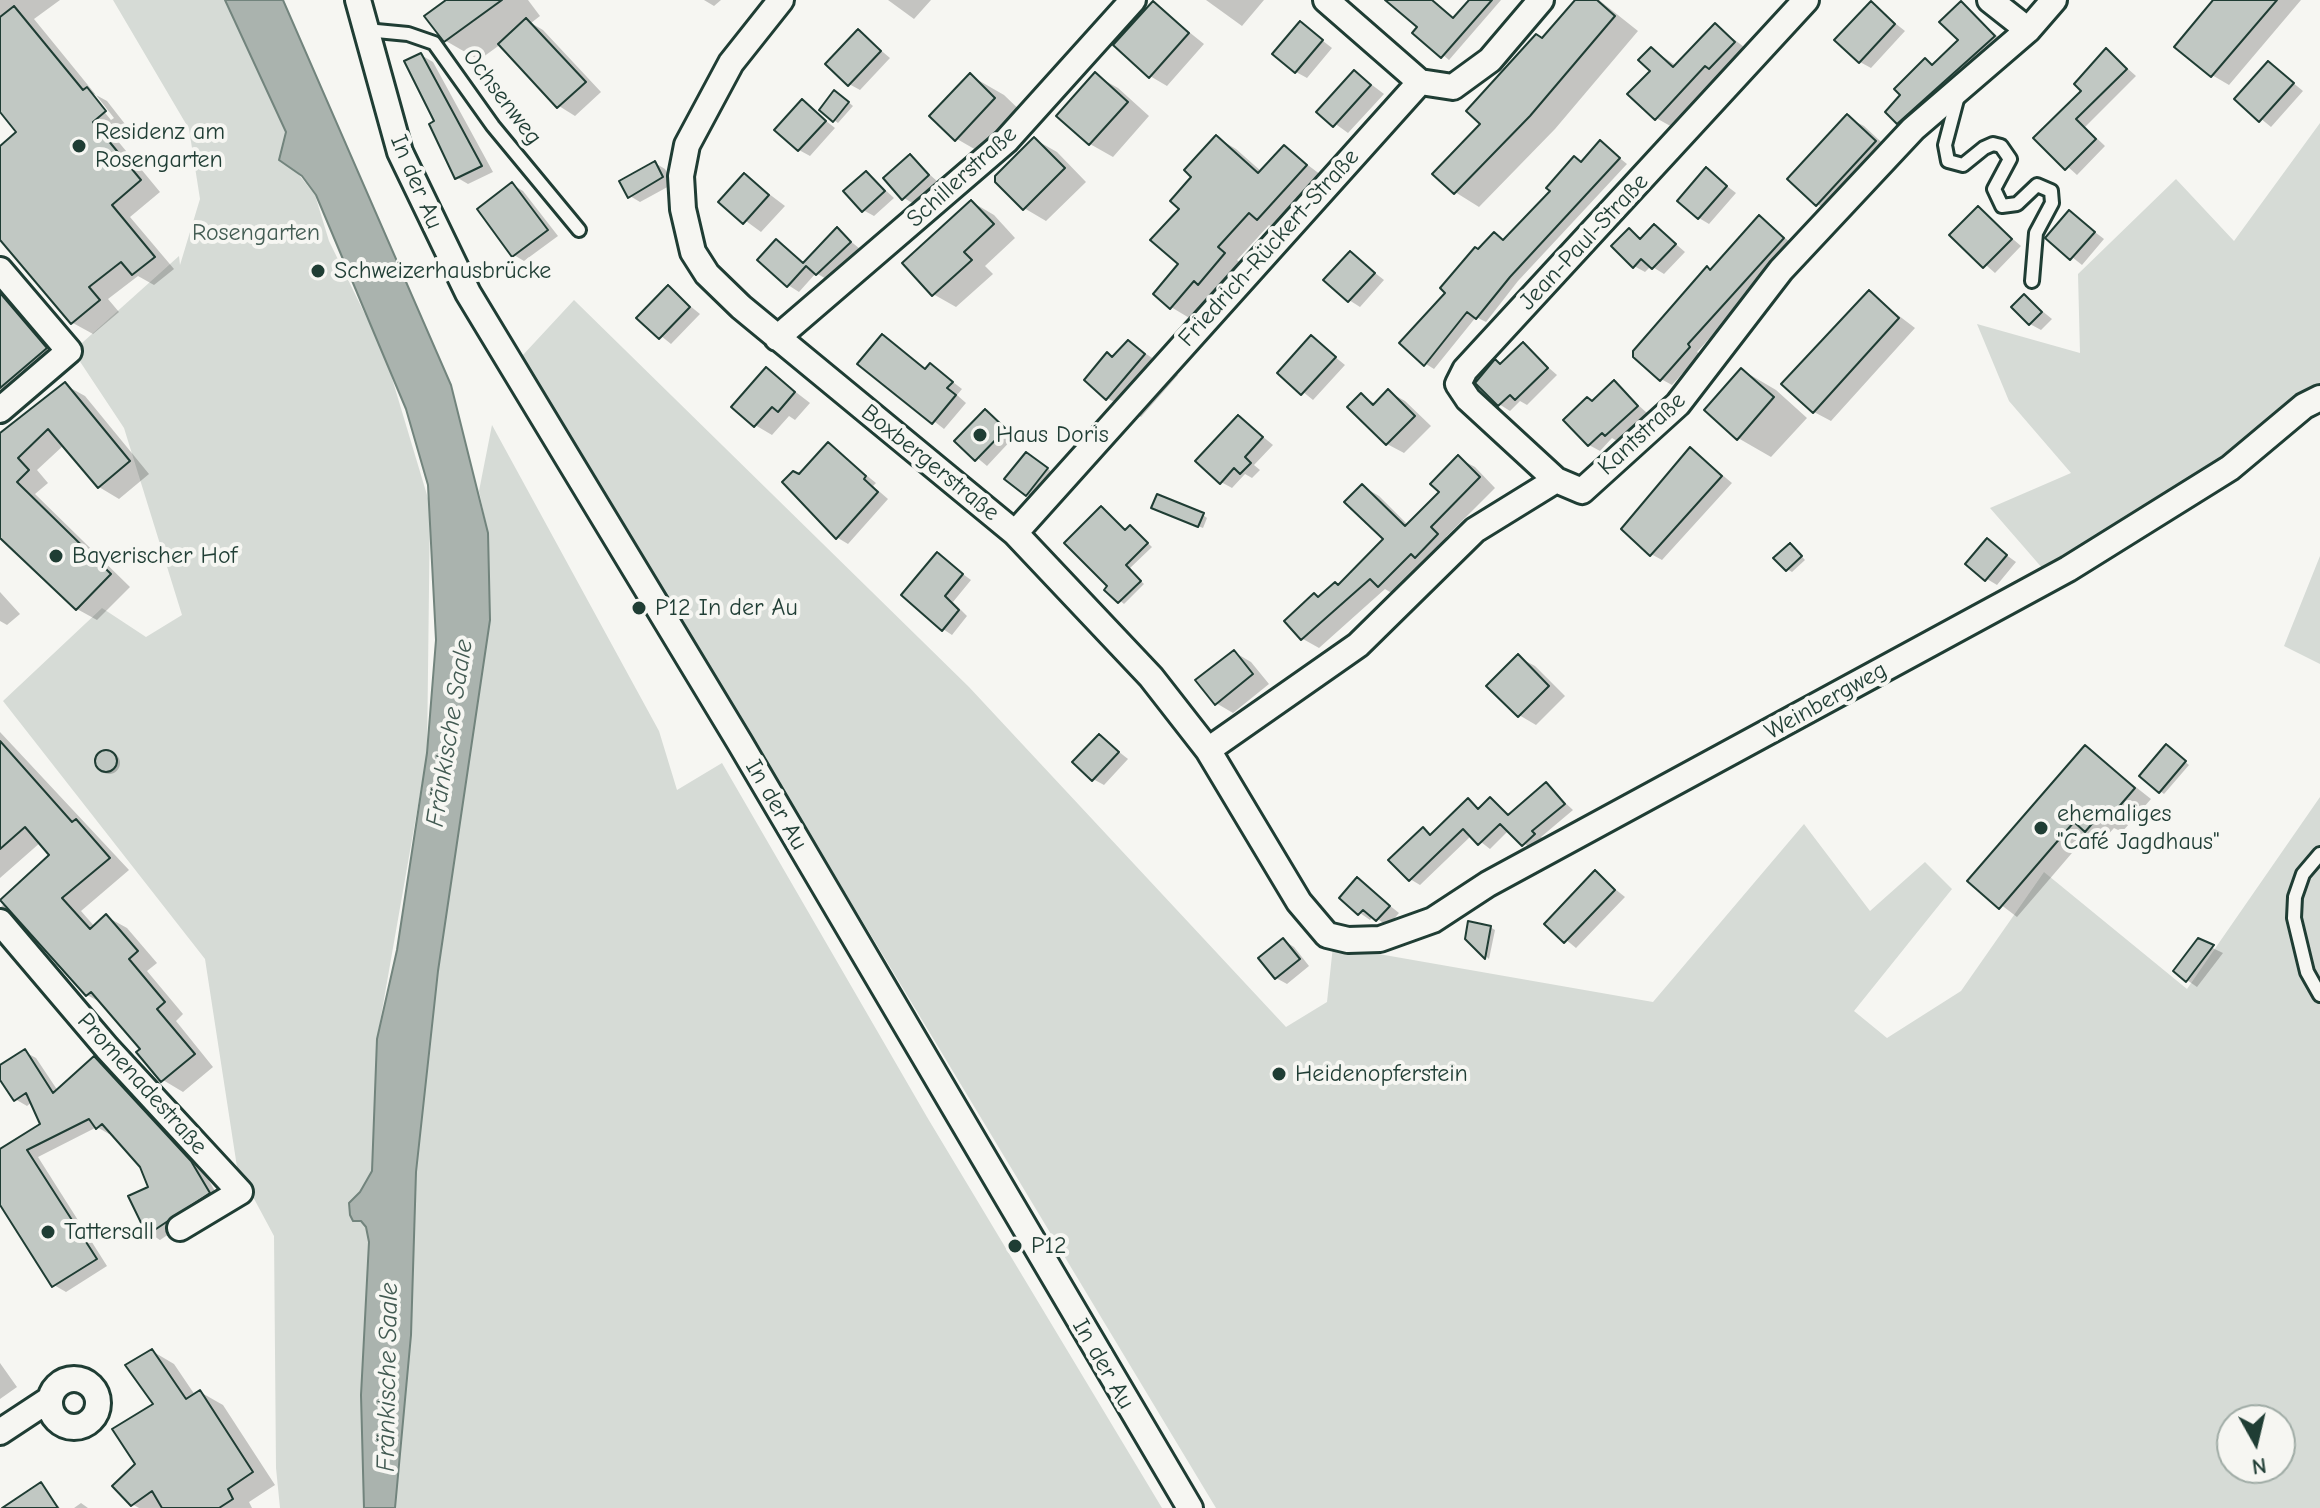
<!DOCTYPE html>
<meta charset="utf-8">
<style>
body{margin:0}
#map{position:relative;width:2320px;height:1508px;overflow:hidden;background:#f6f6f2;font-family:"Comic Neue",sans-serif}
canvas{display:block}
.north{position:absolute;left:2216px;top:1404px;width:80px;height:80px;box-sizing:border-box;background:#f6f6f2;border:2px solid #a0aca6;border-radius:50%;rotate:172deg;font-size:22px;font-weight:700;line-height:32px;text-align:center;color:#1f3d34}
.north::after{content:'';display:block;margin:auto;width:28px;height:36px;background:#1f3d34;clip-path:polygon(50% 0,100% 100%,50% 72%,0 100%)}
</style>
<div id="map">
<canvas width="2320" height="1508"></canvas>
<div class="north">N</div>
</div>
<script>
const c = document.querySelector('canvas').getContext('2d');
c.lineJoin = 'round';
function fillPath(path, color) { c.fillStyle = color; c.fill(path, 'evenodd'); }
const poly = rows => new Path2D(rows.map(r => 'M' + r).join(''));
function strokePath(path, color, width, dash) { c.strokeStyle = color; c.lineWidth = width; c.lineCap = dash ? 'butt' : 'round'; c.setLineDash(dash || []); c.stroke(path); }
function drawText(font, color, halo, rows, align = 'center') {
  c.font = font + ' "Comic Neue",sans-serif'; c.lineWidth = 8; c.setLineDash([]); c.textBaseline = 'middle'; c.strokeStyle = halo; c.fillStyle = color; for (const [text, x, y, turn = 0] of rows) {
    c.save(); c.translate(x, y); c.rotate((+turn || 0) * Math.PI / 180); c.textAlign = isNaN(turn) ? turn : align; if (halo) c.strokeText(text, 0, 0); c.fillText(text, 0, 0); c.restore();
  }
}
fillPath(poly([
 [113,0,225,0,287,132,292,166,315,195,329,241,385,355,430,505,427,754,377,1039,369,1508,280,1508,276,1468,274,1236,237,1167,205,959,3,701,102,608,146,637,182,615,124,428,73,351,179,256,180,265,200,199,189,129],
 [2320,123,2320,413,2043,569,1990,508,2071,473,2009,401,1977,324,2080,353,2078,274,2176,179,2234,241],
 [574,300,969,687,1286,1027,1327,1002,1333,946,1653,1002,1804,824,1870,911,1925,862,1952,889,1854,1011,1887,1038,1961,991,2044,872,2187,989,2320,797,2320,1508,1216,1508,522,356],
 [2232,1420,2280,1420,2280,1468,2232,1468],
 [492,425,659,731,677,790,722,763,927,1117,1162,1508,395,1508,411,1335,416,1172,438,971,490,620,488,533,479,491],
 [2320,556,2320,664,2284,646]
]), '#d6dbd6');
const water = poly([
 [225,0,283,0,451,385,488,533,490,620,438,971,416,1172,411,1335,395,1508,364,1508,361,1395,369,1242,366,1227,361,1221,353,1221,350,1215,349,1203,360,1192,372,1171,377,1039,397,950,427,753,436,640,428,485,406,409,316,195,302,176,279,160,286,132,225,0]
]);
fillPath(water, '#aab3ae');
strokePath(water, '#72847d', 2);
fillPath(poly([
 [0,0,60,0,34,19,96,95,107,101,125,124,112,134,160,192,130,217,174,269,154,285,138,276,108,299,119,312,93,334,73,323,0,239,0,148,19,132,0,109],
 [87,91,96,95,114,118,111,120],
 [449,0,528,0,540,16,531,23,543,30,601,92,575,116,559,106,501,44,479,60,446,41],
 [704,0,721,0,714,6],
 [888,0,931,0,914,19],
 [1206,0,1264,0,1242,26],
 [1401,0,1431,0,1454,20,1471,0,1501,0,1449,60,1415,32,1419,27],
 [1578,0,1599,0,1638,31,1555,129,1479,207,1455,192,1483,124,1543,40],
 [2217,0,2301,0,2229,85,2212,75],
 [1153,3,1204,44,1167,86,1150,76],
 [1871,4,1905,31,1871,68,1860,62],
 [1961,4,2004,42,1909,128,1898,122,1903,95,1925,60,1934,66,1960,40],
 [1300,23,1332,48,1307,78,1296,72],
 [1715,25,1752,53,1674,128,1656,118,1651,49,1677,66],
 [859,32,890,58,860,90,849,84],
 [2107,50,2136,76,2085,127,2105,146,2077,175,2036,138,2084,91],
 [421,55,433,62,493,172,468,184,456,177],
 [2269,63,2303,91,2271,127,2237,99],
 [1355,72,1384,94,1348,133,1319,112],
 [1095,75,1118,88,1149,116,1113,157,1090,144],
 [971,76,1004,95,1028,118,990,158,957,139],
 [840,95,853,106,838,123,834,120],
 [802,102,835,128,810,156,799,150],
 [1847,117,1864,126,1892,152,1834,214,1817,204],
 [1216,137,1236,149,1262,172,1284,147,1325,178,1279,230,1269,225,1237,260,1244,266,1219,295,1214,292,1191,319,1171,307,1181,264,1182,208],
 [1034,139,1057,152,1086,182,1046,221,1024,208],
 [1601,143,1627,164,1518,281,1486,322,1476,317,1434,369,1426,364,1402,343,1495,234,1505,241],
 [910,157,938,182,914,204,904,198],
 [655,163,665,169,673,184,640,202,630,196],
 [1706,170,1736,193,1709,224,1699,218],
 [867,173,894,198,874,216,863,210],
 [744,175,785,206,761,232,720,202],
 [513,185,523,191,558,236,524,261,514,255],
 [972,202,994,215,1015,238,985,266,993,274,956,307,933,294],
 [1978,209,2021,246,1995,273,1952,235],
 [2069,212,2104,239,2082,265,2047,237],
 [1759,218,1794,245,1697,352,1700,354,1672,385,1661,379],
 [1655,226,1685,252,1664,274,1651,266,1645,272,1634,266,1629,230,1642,239],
 [837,230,860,249,828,280,816,273,799,292,788,285,776,241,805,264],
 [1350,253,1384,280,1360,307,1349,300],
 [0,278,73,365,14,414,0,406],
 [668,288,700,314,671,344,639,318],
 [1869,293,1915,328,1831,421,1814,412,1784,384],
 [2025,297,2052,319,2041,330,2030,324],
 [882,336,926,370,931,365,962,389,957,395,966,403,944,429,860,363],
 [1312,338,1345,365,1313,400,1280,373],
 [1128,342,1178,375,1141,417,1107,398],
 [1523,345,1557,375,1527,405,1520,401,1510,411,1499,404,1502,365],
 [766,369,810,403,795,420,789,416,772,435,755,425],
 [1742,370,1776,390,1807,418,1771,457,1738,438],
 [1614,383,1647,413,1617,441,1612,438,1600,451,1589,445,1593,403],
 [65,385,85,396,149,474,119,499,99,487,64,445,37,470,48,483,35,494,130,587,97,620,77,609,0,535,0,435],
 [1389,392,1405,401,1431,426,1404,453,1387,444,1361,395,1376,404],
 [985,412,1015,436,987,466,957,441],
 [1239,417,1273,445,1254,465,1260,470,1252,478,1245,474,1232,488,1221,482],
 [829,445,876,483,873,486,888,499,848,544,838,538,785,482,800,476],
 [1691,449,1732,483,1662,560,1651,554,1664,484,1661,481],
 [1458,458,1475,467,1495,488,1446,537,1454,544,1395,595,1385,589,1319,648,1303,639,1286,621,1339,586,1385,539,1362,486,1379,496,1409,526,1442,492],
 [1037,460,1057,476,1037,500,1027,494],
 [1158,510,1203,515,1207,518,1203,528],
 [1131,527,1152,547,1129,569,1144,584,1124,604,1107,590],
 [1987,541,2016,562,1997,585,1987,579],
 [1794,548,1805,560,1792,572,1787,569],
 [937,555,971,580,953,602,967,616,952,635,943,629],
 [0,592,20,614,7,625,0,621],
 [1234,652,1251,662,1269,684,1233,713,1216,703],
 [1518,657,1535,666,1565,696,1536,725,1519,715],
 [0,732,129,870,81,911,95,927,107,917,127,928,157,963,147,971,183,1014,176,1021,213,1067,183,1092,163,1080,143,1049,104,1004,87,995,19,917,1,907,52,855,41,842,0,878],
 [1099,736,1128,759,1104,785,1093,779],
 [2085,747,2151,799,2122,832,2114,828,2103,840,2090,832,2017,917,1970,881],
 [2171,750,2189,765,2164,794,2160,791],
 '98 763a11 11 0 1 1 22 0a11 11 0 1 1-22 0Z',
 [1546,785,1573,810,1541,837,1544,840,1533,851,1509,830,1490,849,1472,835,1420,885,1410,879,1423,830,1432,835,1468,801,1480,809,1491,799,1510,815],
 [1595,873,1625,897,1576,948,1547,924],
 [1358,880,1399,913,1388,926,1373,916,1370,920,1360,913,1342,898],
 [1490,927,1495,930,1489,959,1467,938],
 [1283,940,1294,947,1309,966,1287,984,1276,978],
 [2198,941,2223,953,2197,987,2187,980],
 [25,1052,36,1058,58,1091,94,1058,106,1065,203,1170,220,1200,160,1240,149,1233,150,1189,141,1166,112,1132,109,1134,97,1127,38,1157,107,1266,66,1292,54,1285,0,1201,0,1152,42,1125,32,1102,27,1106,15,1099,0,1076,0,1067],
 [152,1351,174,1364,195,1395,200,1392,223,1405,275,1485,249,1502,252,1508,139,1508,132,1504,137,1465,156,1405],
 [0,1363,17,1387,0,1399],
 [41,1485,60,1508,5,1508],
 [81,1503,88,1508,74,1508]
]), '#0003');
const building = poly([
 [446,0,502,0,444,42,424,16,446,0],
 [1385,0,1432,0,1453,18,1469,0,1492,0,1441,58,1412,33,1417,27,1385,0],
 [1575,0,1597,0,1615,16,1530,116,1454,194,1432,174,1480,124,1466,111,1536,34,1542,38,1575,0],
 [2213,0,2277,0,2211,77,2174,47,2213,0],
 [1153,1,1189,33,1149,78,1113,45,1153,1],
 [1871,1,1895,24,1859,63,1834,40,1871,1],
 [1961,1,1995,36,1897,124,1885,112,1900,95,1894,89,1925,58,1932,65,1958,40,1939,22,1961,1],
 [14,6,83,90,87,87,106,111,93,122,141,180,112,205,155,257,132,275,121,262,89,287,100,300,71,324,0,240,0,146,16,132,0,112,0,17,14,6],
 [526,18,586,82,557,108,498,44,526,18],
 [1300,21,1323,40,1295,73,1272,54,1300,21],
 [1715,23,1735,42,1709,69,1705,66,1655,120,1627,94,1650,71,1638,60,1651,47,1673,67,1715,23],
 [858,29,881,51,848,86,825,64,858,29],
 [2106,48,2127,69,2076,119,2096,139,2065,170,2033,138,2081,91,2074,84,2106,48],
 [421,53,482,166,455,179,429,124,434,121,404,61,421,53],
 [2268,61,2294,83,2259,122,2234,99,2268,61],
 [1354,70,1371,85,1333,127,1316,112,1354,70],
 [1095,72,1128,102,1089,145,1056,116,1095,72],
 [970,73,995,98,955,141,929,116,970,73],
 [834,90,849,102,833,122,819,110,834,90],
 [802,99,826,121,798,151,774,130,802,99],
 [1847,114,1876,141,1816,206,1787,179,1847,114],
 [1216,135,1258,173,1284,145,1307,165,1257,220,1249,213,1218,247,1225,253,1198,285,1194,281,1170,309,1153,294,1178,264,1150,240,1179,209,1170,201,1191,177,1184,170,1216,135],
 [1034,137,1065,168,1023,210,995,182,995,176,1034,137],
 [1600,140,1620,158,1510,277,1476,319,1467,312,1424,366,1399,343,1445,293,1440,288,1475,247,1478,249,1494,232,1503,240,1550,191,1546,188,1574,156,1581,162,1600,140],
 [910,154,929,175,902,200,883,178,910,154],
 [655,161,663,177,628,198,619,181,655,161],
 [1706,167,1727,186,1698,219,1677,201,1706,167],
 [866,171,885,191,862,212,843,191,866,171],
 [744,173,769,195,743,224,718,202,744,173],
 [512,182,548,230,512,257,477,209,512,182],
 [971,200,994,224,964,252,972,260,932,296,902,263,971,200],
 [1978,206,2012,239,1983,268,1949,235,1978,206],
 [2069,210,2095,232,2070,260,2045,238,2069,210],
 [1759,215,1784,238,1688,344,1690,347,1660,381,1633,357,1633,351,1707,266,1710,270,1759,215],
 [1654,224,1676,244,1652,269,1641,259,1633,268,1611,246,1629,228,1640,239,1654,224],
 [837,227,851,242,816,275,806,266,787,287,757,260,776,239,803,263,837,227],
 [1350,251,1375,273,1348,302,1323,280,1350,251],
 [668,285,690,307,659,339,636,318,668,285],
 [1869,290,1899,318,1813,413,1781,384,1869,290],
 [0,293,47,348,0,388,0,293],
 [2024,294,2042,312,2029,325,2011,307,2024,294],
 [882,334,925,369,930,363,953,382,947,388,956,395,932,424,857,364,882,334],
 [1311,335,1336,357,1301,395,1277,373,1311,335],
 [1128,340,1145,354,1106,400,1084,380,1107,352,1112,357,1128,340],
 [1523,342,1548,368,1515,400,1510,395,1498,406,1475,383,1495,359,1500,364,1523,342],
 [766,367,795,392,778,412,772,407,754,427,731,407,766,367],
 [1741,368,1774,397,1737,440,1704,410,1741,368],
 [1614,380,1638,406,1605,436,1602,433,1588,446,1563,420,1587,397,1592,401,1614,380],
 [65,382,130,461,98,488,48,429,18,458,29,470,17,482,111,574,76,610,0,538,0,433,65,382],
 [1388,389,1415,416,1386,445,1347,407,1361,393,1373,405,1388,389],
 [985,409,1006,429,975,461,954,441,985,409],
 [1238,415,1263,437,1245,457,1251,463,1240,474,1234,468,1220,484,1195,461,1238,415],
 [828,442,866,476,864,479,878,492,836,539,782,482,793,471,799,474,828,442],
 [1690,447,1722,476,1650,556,1621,529,1690,447],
 [1026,452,1048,468,1026,496,1004,479,1026,452],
 [1458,455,1480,477,1431,527,1438,534,1415,558,1411,554,1378,587,1370,579,1301,640,1284,621,1314,593,1318,597,1335,582,1338,585,1383,539,1344,502,1362,484,1405,526,1439,492,1430,484,1458,455],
 [1157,494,1204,513,1198,527,1151,508,1157,494],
 [1101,506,1125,530,1130,525,1148,543,1126,565,1141,581,1118,603,1104,590,1107,586,1064,543,1101,506],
 [1987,538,2007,555,1985,581,1965,564,1987,538],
 [1790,543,1802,556,1786,571,1773,558,1790,543],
 [937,552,963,574,945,596,959,610,942,631,901,595,937,552],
 [1234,650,1253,674,1215,705,1195,680,1234,650],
 [1518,654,1549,686,1518,717,1486,686,1518,654],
 [1099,734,1119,752,1092,781,1072,762,1099,734],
 [0,741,72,822,76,819,110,858,62,898,90,929,106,914,138,951,129,959,165,1002,157,1009,195,1054,161,1082,136,1052,140,1049,91,992,86,996,0,900,49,855,25,827,0,849,0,741],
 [2166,744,2186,761,2159,793,2139,776,2166,744],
 [2085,745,2135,788,2104,824,2097,818,2085,832,2074,822,1999,909,1967,881,2085,745],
 '95 761a11 11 0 1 1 22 0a11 11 0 1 1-22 0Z',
 [1546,782,1565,804,1532,831,1535,834,1522,846,1500,824,1478,845,1463,829,1409,881,1388,860,1423,827,1430,835,1468,798,1478,809,1490,797,1508,815,1546,782],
 [1595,870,1615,890,1564,943,1544,924,1595,870],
 [1357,877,1390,906,1376,921,1363,910,1358,915,1339,898,1357,877],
 [1468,921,1491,926,1485,959,1465,939,1468,921],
 [1283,938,1300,959,1275,979,1258,958,1283,938],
 [2198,938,2214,945,2186,982,2173,971,2198,938],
 [25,1049,53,1093,94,1056,191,1161,210,1193,147,1235,128,1196,148,1187,140,1167,102,1124,96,1129,89,1119,27,1150,97,1259,52,1287,0,1205,0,1149,40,1124,26,1093,14,1101,0,1080,0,1065,25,1049],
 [152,1349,186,1399,200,1390,253,1472,228,1489,233,1499,219,1508,162,1508,152,1491,131,1506,112,1486,135,1464,112,1429,153,1404,125,1365,152,1349],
 [41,1482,58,1508,2,1508,41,1482]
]);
fillPath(building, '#c1c8c3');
strokePath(building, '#1f3d34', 2);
const service = poly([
 [366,30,408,34,434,43,493,126,579,230],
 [1959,92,1945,145,1948,161,1963,165,1984,148,1993,144,2001,146,2010,159,1994,189,2002,206,2017,204,2037,185,2051,191,2052,203,2036,233,2032,281],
 [2320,854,2303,874,2295,897,2294,918,2307,972,2320,995]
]);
const minor = poly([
 [358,0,400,152,468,293,740,743,1190,1508],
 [781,0,731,63,687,145,681,176,683,209,693,252,707,274,741,307,1015,533,1151,677,1208,750,1299,902,1327,935,1348,940,1380,939,1433,920,1488,884,2068,569,2230,468,2304,406,2320,398],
 [1326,0,1420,82],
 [1990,0,2028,30],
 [0,270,69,351,0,410],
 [777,338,1006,141,1133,0],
 [1556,480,1468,399,1458,384,1465,370,1806,0],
 [1015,533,1420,82,1453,87,1490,60,1541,0],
 [1208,750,1358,645,1475,530,1556,480,1582,491,1678,404,1781,270,1913,129,2028,30,2054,0],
 [0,922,107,1048,240,1192,180,1228],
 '50 1403a24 24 0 1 1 48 0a24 24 0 1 1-48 0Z',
 [0,1432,50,1399]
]);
strokePath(service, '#1f3d34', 18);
strokePath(minor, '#1f3d34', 30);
strokePath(service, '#f6f6f2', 12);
strokePath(minor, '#f6f6f2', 24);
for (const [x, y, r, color] of [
 [79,146,8,"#1f3d34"],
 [318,271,8,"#1f3d34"],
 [980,435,8,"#1f3d34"],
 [56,556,8,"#1f3d34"],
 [639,608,8,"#1f3d34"],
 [2041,828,8,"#1f3d34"],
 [1279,1074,8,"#1f3d34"],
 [48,1232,8,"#1f3d34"],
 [1015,1246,8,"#1f3d34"]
]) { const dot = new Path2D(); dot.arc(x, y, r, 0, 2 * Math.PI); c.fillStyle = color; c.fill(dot); strokePath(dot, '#f6f6f2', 3); }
drawText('24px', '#1f3d34', '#f6f6f2', [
 ["Ochsenweg",502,97,53],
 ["Schillerstraße",962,177,-42],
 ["In der Au",416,182,67],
 ["Jean-Paul-Straße",1584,242,-47],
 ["Friedrich-Rückert-Straße",1269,248,-48],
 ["Kantstraße",1642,434,-43],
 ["Boxbergerstraße",930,463,39],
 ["Weinbergweg",1826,701,-29],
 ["In der Au",776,805,60],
 ["Promenadestraße",142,1084,48],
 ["In der Au",1103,1364,60]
]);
drawText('24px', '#1f3d34', '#f6f6f2', [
 ["Residenz am",95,132],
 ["Rosengarten",95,160],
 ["Schweizerhausbrücke",334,271],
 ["Haus Doris",996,435],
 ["Bayerischer Hof",72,556],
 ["P12 In der Au",655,608],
 ["ehemaliges",2057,814],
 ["\"Café Jagdhaus\"",2057,842],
 ["Heidenopferstein",1295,1074],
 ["Tattersall",64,1232],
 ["P12",1031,1246]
], 'left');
drawText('24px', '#445d54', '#f6f6f2', [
 ["Rosengarten",256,233]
]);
drawText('italic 26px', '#425a52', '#f6f6f2', [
 ["Fränkische Saale",450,733,-81],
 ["Fränkische Saale",388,1377,-89]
]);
</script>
